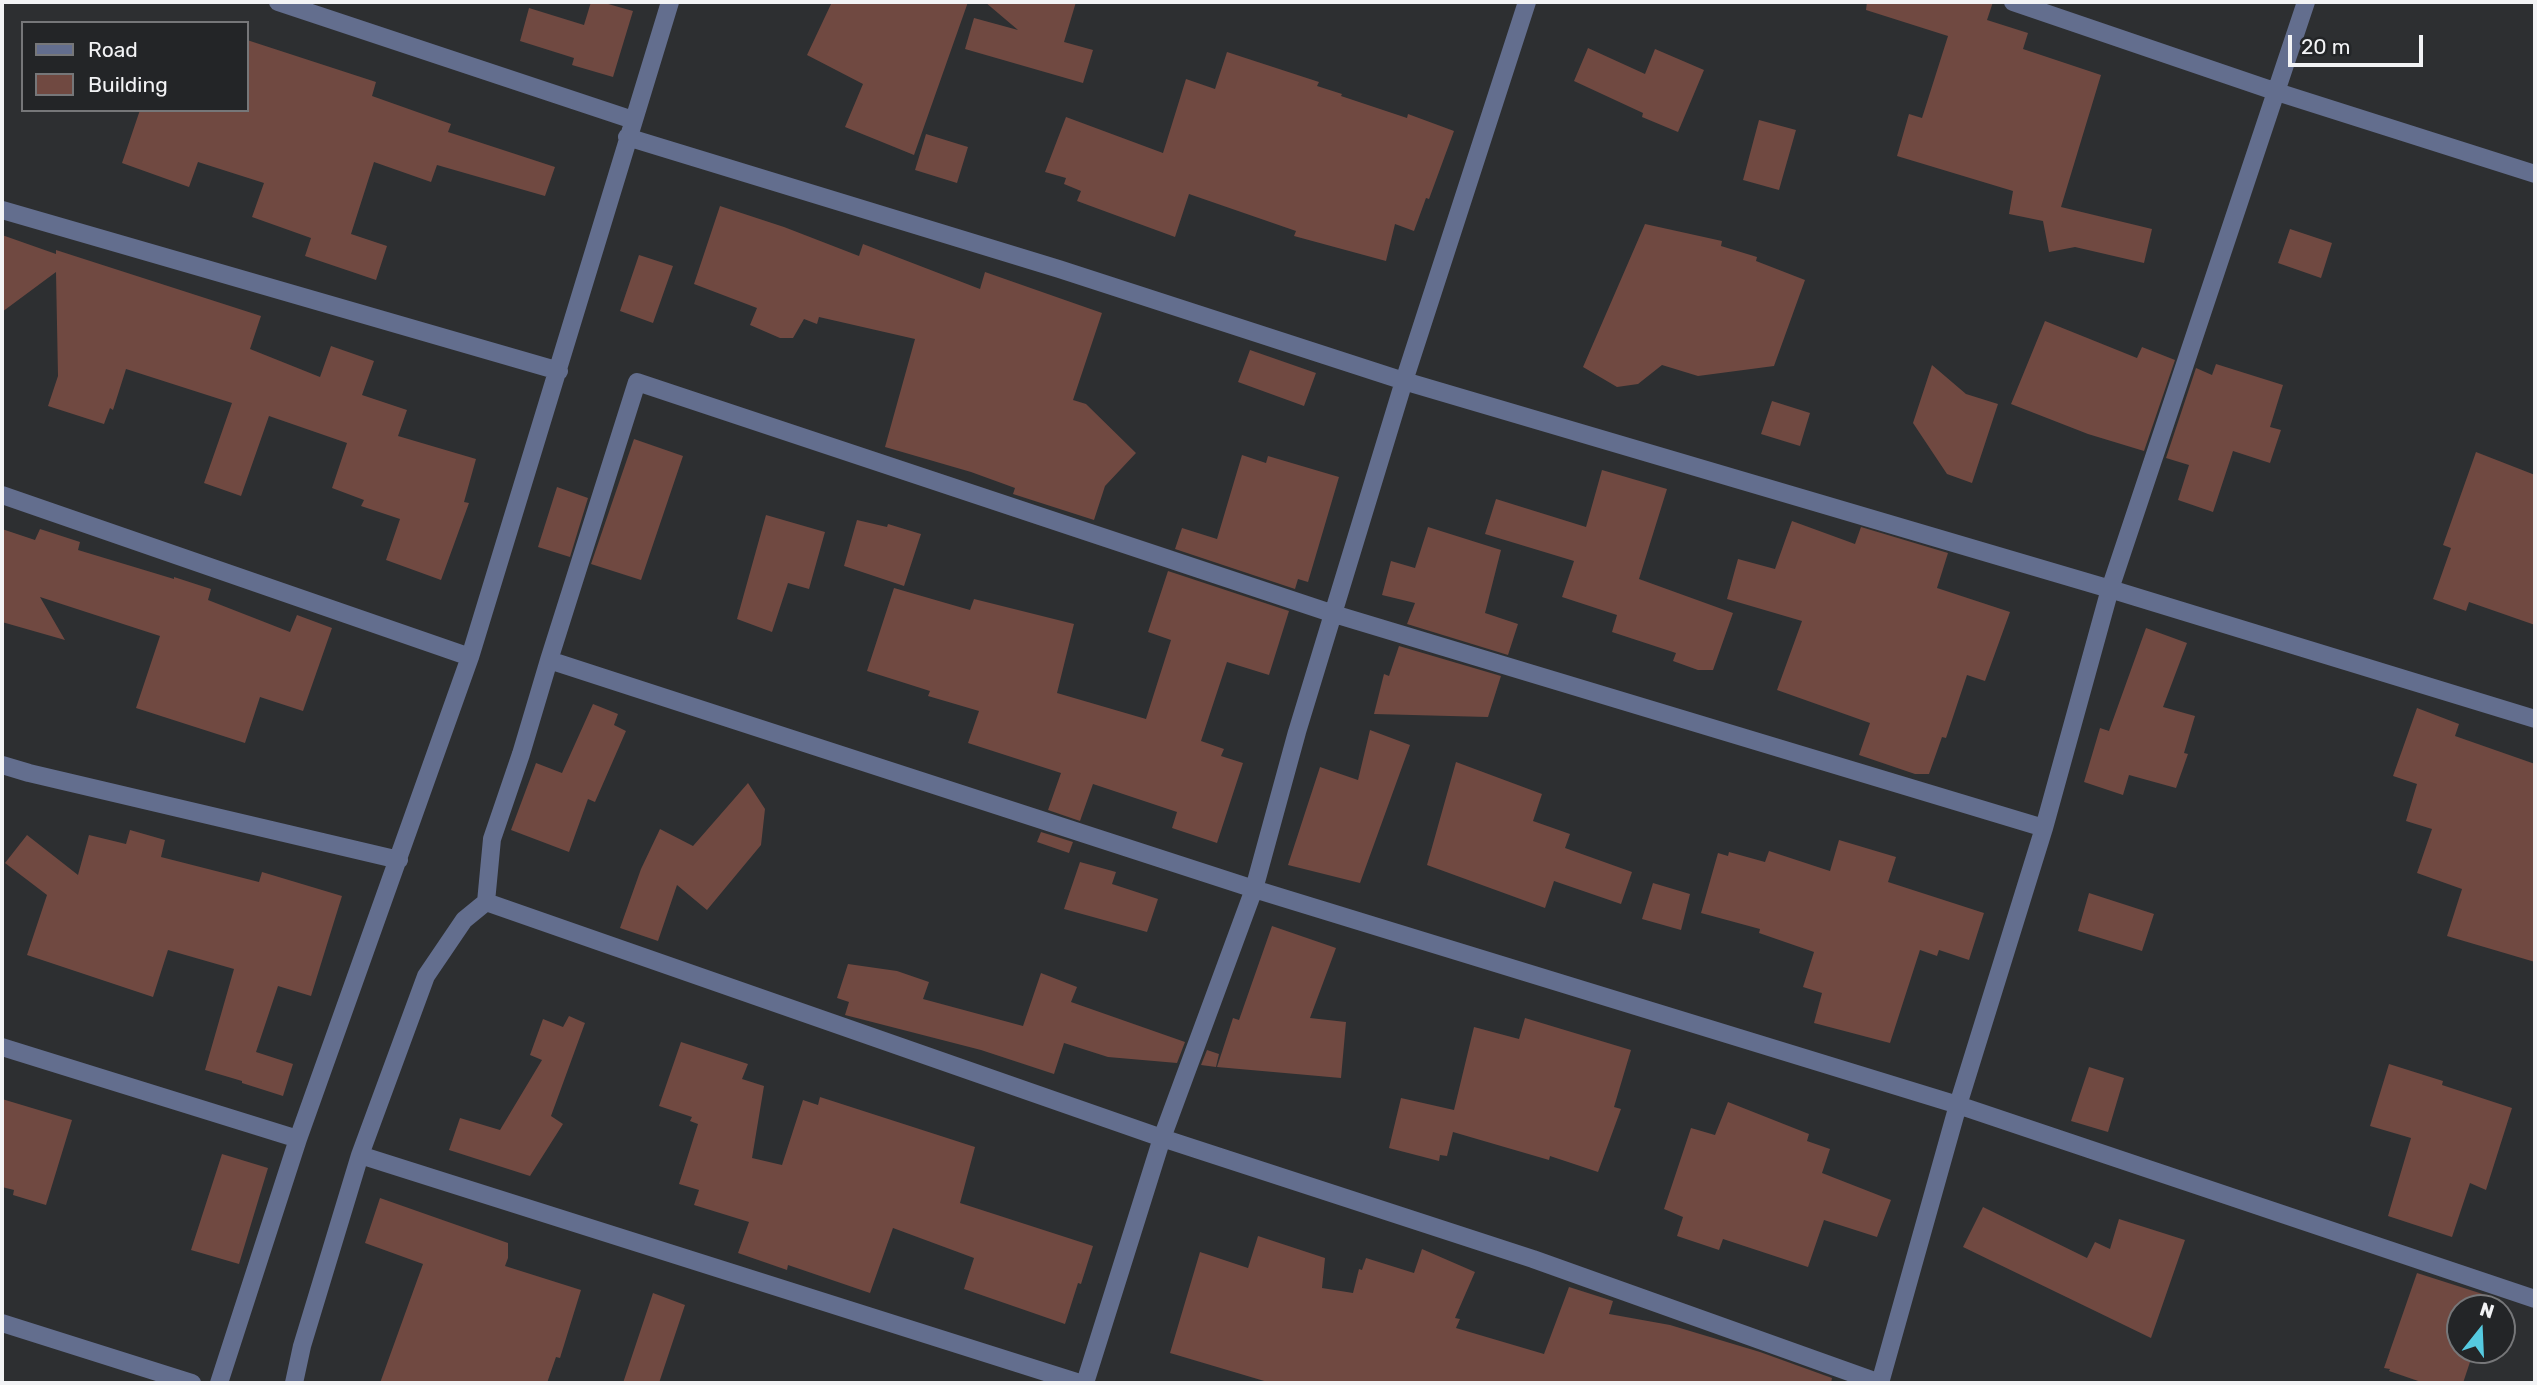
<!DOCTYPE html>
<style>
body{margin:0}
#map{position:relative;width:2537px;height:1385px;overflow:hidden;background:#2d2f31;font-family:Rubik,sans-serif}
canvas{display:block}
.frame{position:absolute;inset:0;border:4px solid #f2f3f5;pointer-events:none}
.legend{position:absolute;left:21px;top:21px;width:228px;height:91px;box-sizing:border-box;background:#232527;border:2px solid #767779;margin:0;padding:9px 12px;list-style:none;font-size:21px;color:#f2f3f5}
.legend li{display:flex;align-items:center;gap:14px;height:35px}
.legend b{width:35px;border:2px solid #767779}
.north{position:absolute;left:2446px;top:1294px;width:70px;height:70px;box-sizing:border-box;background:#232527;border:2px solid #767779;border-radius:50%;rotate:18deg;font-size:19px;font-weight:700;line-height:28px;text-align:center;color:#f2f3f5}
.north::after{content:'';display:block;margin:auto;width:24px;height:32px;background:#55cae0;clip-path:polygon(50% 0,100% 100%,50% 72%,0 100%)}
.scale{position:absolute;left:2288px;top:35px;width:135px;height:32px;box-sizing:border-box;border:4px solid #f2f3f5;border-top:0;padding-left:9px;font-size:21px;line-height:24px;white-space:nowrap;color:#f2f3f5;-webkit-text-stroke:5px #232527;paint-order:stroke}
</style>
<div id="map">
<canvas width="2537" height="1385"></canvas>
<div class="frame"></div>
<ul class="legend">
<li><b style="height:9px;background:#636e8e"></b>Road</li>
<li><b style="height:19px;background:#704941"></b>Building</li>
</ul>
<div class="north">N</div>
<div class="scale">20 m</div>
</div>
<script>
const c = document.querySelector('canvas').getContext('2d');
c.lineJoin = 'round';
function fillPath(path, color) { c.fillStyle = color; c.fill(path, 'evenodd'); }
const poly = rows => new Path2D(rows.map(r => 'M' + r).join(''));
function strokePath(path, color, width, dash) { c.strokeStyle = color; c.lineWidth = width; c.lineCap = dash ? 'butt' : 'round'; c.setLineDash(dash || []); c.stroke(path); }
fillPath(poly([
 [591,2,601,2,633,11,613,77,572,65,574,58,520,41,529,8,584,25],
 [832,2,968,2,914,155,845,127,863,84,807,55],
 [985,2,1076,2,1064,42,1093,50,1083,83,965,49,974,18,1018,30],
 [1867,2,1993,2,1987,20,2028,33,2023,49,2101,75,2061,207,2152,229,2144,263,2075,247,2049,252,2043,221,2009,214,2013,191,1897,156,1909,114,1922,118,1948,36,1866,10],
 [247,40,376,82,372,96,451,124,448,132,555,167,545,196,437,165,431,182,374,162,351,234,387,246,376,280,305,256,311,238,252,217,264,183,198,162,189,187,122,163,140,110,247,110],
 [1588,48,1645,74,1655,49,1704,70,1678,132,1642,117,1643,113,1574,81],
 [1227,52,1319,82,1317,86,1342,94,1341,96,1407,118,1408,114,1454,131,1429,199,1426,198,1414,231,1395,224,1386,261,1294,236,1296,231,1189,194,1175,237,1077,201,1081,191,1064,184,1066,178,1045,172,1066,117,1163,153,1186,79,1215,89],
 [1759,120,1796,130,1779,190,1743,180],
 [926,134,968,147,957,183,915,170],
 [720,206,784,227,859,256,863,244,980,289,985,272,1102,313,1073,400,1086,404,1136,453,1105,486,1094,520,1013,494,1015,488,971,472,885,447,915,339,819,317,817,324,804,319,793,338,780,338,750,325,757,308,694,284],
 [1645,224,1722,241,1721,246,1757,257,1756,261,1805,280,1774,366,1698,376,1662,365,1638,384,1617,387,1583,367],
 [2290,229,2332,243,2321,278,2278,263],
 [2,235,56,254,56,250,261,316,250,349,320,377,331,346,374,361,362,395,407,410,398,436,476,459,464,502,469,503,441,580,386,560,400,519,361,506,364,500,332,488,347,443,269,416,241,496,204,483,232,403,126,369,113,410,110,408,104,424,48,406,58,376,56,272,2,312],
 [639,255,673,266,653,323,620,311],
 [2045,321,2137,358,2142,347,2175,360,2144,451,2088,434,2011,404],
 [1250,350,1316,373,1304,406,1238,382],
 [2216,364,2283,385,2270,427,2281,430,2270,463,2233,451,2213,512,2178,500,2189,465,2166,458,2196,368,2212,375],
 [1932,365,1966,394,1998,404,1972,483,1947,474,1913,423],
 [1772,401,1810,413,1800,446,1761,434],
 [634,439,683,456,641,580,591,564],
 [2476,452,2535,475,2535,625,2469,602,2466,611,2433,599,2451,548,2443,545],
 [1242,455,1266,463,1268,456,1339,477,1308,582,1298,579,1295,589,1175,549,1182,528,1217,539],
 [1602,470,1667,489,1639,579,1733,613,1713,670,1698,670,1673,661,1676,653,1612,632,1617,615,1562,597,1574,561,1485,534,1496,499,1586,527],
 [557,487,588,498,570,557,538,547],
 [766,515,825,532,809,589,788,583,772,632,737,619],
 [857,520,887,527,888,524,921,534,904,586,844,566],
 [1792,521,1855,544,1861,527,1948,553,1937,588,2010,612,1985,681,1967,675,1946,738,1942,737,1929,774,1915,774,1859,755,1870,723,1777,690,1802,621,1727,599,1738,559,1775,569],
 [1428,527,1501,550,1485,613,1518,624,1508,655,1407,624,1415,603,1382,595,1391,561,1415,568],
 [2,529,35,540,40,529,80,542,78,550,174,579,174,577,211,589,208,600,290,632,297,615,332,628,303,711,260,697,245,743,136,708,160,636,40,597,65,640,2,622],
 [1168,571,1289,611,1269,675,1227,662,1201,741,1224,749,1221,756,1243,763,1217,843,1172,828,1177,812,1093,784,1080,821,1048,810,1061,773,968,743,979,711,928,696,930,691,867,671,894,588,970,610,974,599,1074,624,1057,693,1146,719,1171,640,1148,632],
 [2146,628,2187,643,2163,707,2195,716,2184,753,2188,754,2176,788,2129,775,2123,795,2084,782,2100,728,2109,731],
 [1399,646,1501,676,1488,717,1374,714,1384,674,1389,676],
 [593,704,618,714,614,725,626,731,595,802,588,799,569,852,511,830,536,763,562,773],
 [2417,708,2459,724,2455,736,2535,764,2535,962,2447,936,2462,889,2417,873,2432,829,2406,821,2417,784,2393,776],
 [1370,730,1410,745,1360,883,1288,865,1320,767,1358,780],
 [1456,762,1542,794,1533,821,1570,834,1565,848,1632,872,1621,904,1554,881,1545,908,1427,865],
 [748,783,765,809,761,845,707,910,677,885,658,941,620,928,641,869,660,829,693,846],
 [130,830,165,840,161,857,259,882,262,872,342,896,311,996,278,986,256,1052,293,1064,283,1096,242,1083,242,1081,205,1070,234,969,168,950,153,997,27,955,47,895,5,863,27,835,78,875,89,835,126,844],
 [1041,832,1073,842,1069,853,1037,842],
 [1839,840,1896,857,1888,882,1984,913,1969,960,1939,950,1937,956,1920,950,1890,1043,1814,1023,1822,993,1803,987,1814,952,1759,933,1760,929,1701,913,1718,853,1728,856,1729,852,1765,862,1769,851,1830,871],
 [1080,862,1116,872,1112,884,1158,899,1147,932,1064,909],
 [1653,883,1690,894,1681,930,1642,919],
 [2089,893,2154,914,2142,951,2078,931],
 [1272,926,1336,948,1310,1018,1346,1022,1341,1078,1217,1067,1233,1018,1239,1020],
 [848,964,897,971,929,982,923,999,1023,1026,1041,973,1077,987,1071,1002,1185,1042,1177,1063,1108,1057,1064,1043,1054,1074,981,1050,845,1015,849,1002,837,998],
 [569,1016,585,1023,551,1116,563,1124,530,1176,449,1150,460,1118,500,1130,542,1060,530,1055,543,1019,563,1027],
 [1525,1018,1631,1050,1614,1107,1621,1109,1598,1172,1550,1156,1549,1160,1453,1132,1447,1156,1440,1155,1439,1161,1389,1148,1401,1098,1454,1110,1474,1027,1519,1039],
 [681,1042,748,1064,742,1079,764,1086,752,1158,782,1165,803,1100,818,1105,820,1097,975,1147,960,1203,1093,1246,1081,1284,1078,1283,1065,1324,964,1289,974,1258,893,1228,870,1293,788,1265,787,1270,738,1253,749,1222,694,1205,699,1190,679,1184,698,1124,690,1121,692,1117,659,1106],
 [1207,1050,1219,1054,1216,1067,1201,1065],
 [2389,1064,2443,1081,2442,1085,2512,1108,2486,1190,2470,1183,2452,1237,2388,1216,2411,1138,2370,1126],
 [2089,1067,2124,1078,2108,1132,2071,1121],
 [2,1099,72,1120,46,1205,13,1195,14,1190,2,1187],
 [1728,1102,1809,1134,1807,1141,1830,1149,1822,1173,1891,1200,1877,1237,1824,1220,1808,1267,1723,1239,1719,1250,1677,1236,1683,1217,1664,1209,1691,1128,1715,1135],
 [222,1154,268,1168,239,1264,191,1250],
 [380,1198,508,1243,508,1258,505,1266,581,1290,560,1358,556,1357,547,1383,380,1383,423,1264,365,1243],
 [1983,1207,2087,1258,2095,1242,2110,1249,2119,1219,2185,1240,2151,1338,1963,1247],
 [1258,1236,1325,1258,1322,1288,1353,1293,1359,1269,1362,1270,1366,1258,1414,1273,1422,1249,1475,1272,1455,1318,1460,1319,1456,1328,1544,1354,1569,1287,1613,1301,1609,1314,1670,1325,1760,1352,1832,1378,1831,1383,1271,1383,1170,1353,1200,1252,1248,1268],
 [2417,1273,2492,1297,2488,1308,2460,1308,2460,1350,2474,1350,2463,1383,2424,1383,2389,1371,2390,1369,2384,1368],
 [653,1293,685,1305,659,1383,623,1383]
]), '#704941');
strokePath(poly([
 [278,2,633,120],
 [2013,2,2277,92,2535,174],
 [2306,2,2110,589,2044,828,1958,1105,1880,1383,1533,1259,1162,1138,486,902,492,839,521,754,549,660,1254,889,1958,1105,2535,1299],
 [627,137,1059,269,1404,381,2110,589,2535,719],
 [2,210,559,371],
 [2,495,470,657],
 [549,660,637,382,1334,614,2044,828],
 [2,765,29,773,399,860],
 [486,902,464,920,426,976,360,1155,1080,1383],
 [2,1047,298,1139],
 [2,1323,192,1383],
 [219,1383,298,1139,470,657,670,2],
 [294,1383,302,1346,360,1155],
 [1085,1383,1162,1138,1254,889,1297,732,1404,381,1527,2]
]), '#636e8e', 18);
</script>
